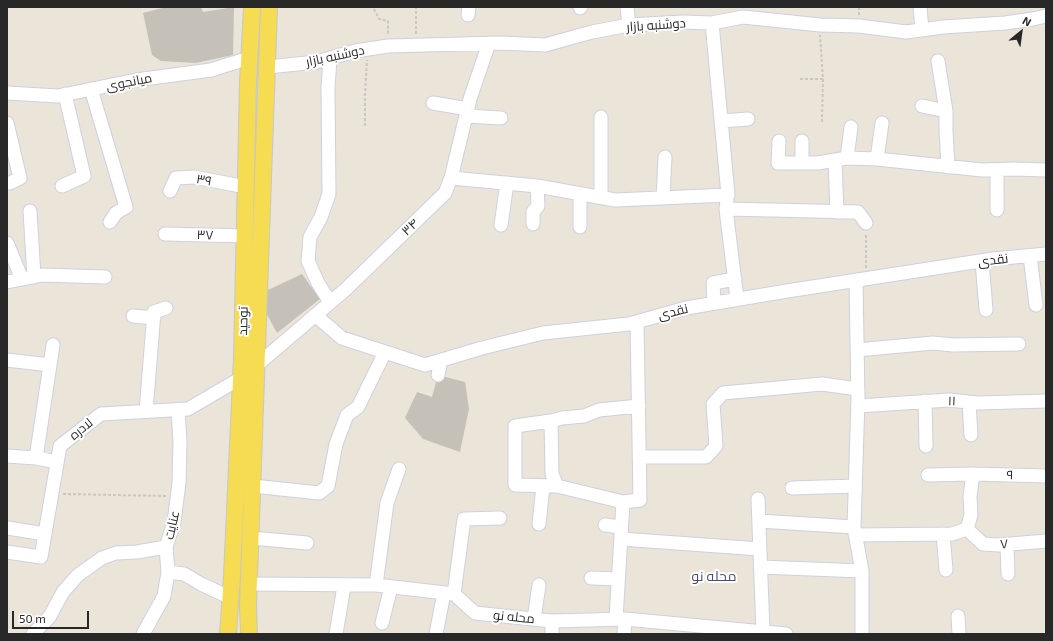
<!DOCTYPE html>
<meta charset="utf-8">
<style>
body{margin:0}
#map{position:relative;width:1053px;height:641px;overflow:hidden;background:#ebe4d8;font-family:"Exo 2",sans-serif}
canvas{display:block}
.frame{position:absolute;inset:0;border:8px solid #282828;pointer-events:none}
.north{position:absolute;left:1001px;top:12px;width:40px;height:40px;-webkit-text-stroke:3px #fff;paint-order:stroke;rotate:29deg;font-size:11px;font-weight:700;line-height:16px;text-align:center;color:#282828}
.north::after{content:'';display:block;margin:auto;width:14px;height:18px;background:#282828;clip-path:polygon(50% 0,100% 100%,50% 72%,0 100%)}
.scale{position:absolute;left:12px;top:611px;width:77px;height:18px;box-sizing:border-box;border:2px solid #282828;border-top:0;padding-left:5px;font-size:12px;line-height:14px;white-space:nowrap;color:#282828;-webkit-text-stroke:3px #fff;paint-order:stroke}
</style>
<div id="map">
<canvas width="1053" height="641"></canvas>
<div class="frame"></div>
<div class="north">N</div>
<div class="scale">50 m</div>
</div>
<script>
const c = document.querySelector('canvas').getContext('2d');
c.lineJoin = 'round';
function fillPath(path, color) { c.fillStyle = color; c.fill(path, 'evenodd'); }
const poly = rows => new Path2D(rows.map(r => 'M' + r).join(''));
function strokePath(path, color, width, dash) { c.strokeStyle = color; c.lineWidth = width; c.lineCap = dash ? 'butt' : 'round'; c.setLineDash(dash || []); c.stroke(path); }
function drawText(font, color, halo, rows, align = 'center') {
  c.font = font + ' "Exo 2",Cairo,sans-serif'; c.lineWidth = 4; c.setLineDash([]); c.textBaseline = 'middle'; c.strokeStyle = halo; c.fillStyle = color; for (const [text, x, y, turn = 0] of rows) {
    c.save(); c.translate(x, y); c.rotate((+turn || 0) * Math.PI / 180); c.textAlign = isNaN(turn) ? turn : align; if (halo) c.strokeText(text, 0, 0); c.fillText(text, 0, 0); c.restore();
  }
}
fillPath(poly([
 [166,7,201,7,203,12,234,7,233,55,196,63,161,61,152,55,143,13],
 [302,274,320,299,277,333,265,311,268,290],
 [438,375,465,382,469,409,460,452,423,439,405,418,417,392,432,397]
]), '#c6c1b8');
const minor = poly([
 [627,7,629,25],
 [920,7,922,30],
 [580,8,581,7],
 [468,15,469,7],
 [330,58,328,88,329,194,321,217,310,237,308,261,318,283,330,302],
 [938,61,946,111,946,130,948,167],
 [268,67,316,62,355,51,388,46,500,43,545,45,592,32,629,25,683,22,712,23,743,17,820,25,859,26,906,32,943,27,1005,23,1033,19,1046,16],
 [91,89,126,207,116,213,110,222],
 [7,93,58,96,136,80,211,70,249,58],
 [433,103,468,109],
 [922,106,946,111],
 [466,116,501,118],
 [601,117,601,197],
 [721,121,748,119],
 [7,123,20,178,10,183],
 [779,141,778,163,818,163,847,158,877,159,982,170,1014,169,1046,170],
 [802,141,802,163],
 [847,158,851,127],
 [877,159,882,123],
 [835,160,837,212],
 [451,178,537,186,615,200,728,195,712,23],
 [62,186,84,176,65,94],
 [170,191,176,178,194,177,246,187],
 [663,198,665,157],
 [727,200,726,209,737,299],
 [726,209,858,212,866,223],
 [997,210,997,170],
 [30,211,34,277],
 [533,224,533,212,538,206,537,186],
 [501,225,507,183],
 [580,227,580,194],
 [165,234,245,236],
 [7,243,22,279],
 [1030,256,1036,305],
 [982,261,986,310],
 [856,281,858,399,854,527,862,571,862,634],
 [7,282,42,275,105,277],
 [714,303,713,283,735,279],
 [315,315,342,338,425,365,482,348,543,333,629,324,686,308,787,291,993,259,1046,254],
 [133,316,154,318],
 [857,350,933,343,953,345,1019,344],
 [7,360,50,365],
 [257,365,346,289,445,193,451,178,470,99,489,43],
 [438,375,441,360],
 [925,401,926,446],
 [969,402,971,435],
 [858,406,949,400,978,403,1046,401],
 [146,411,154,312,166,308],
 [551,421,515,426,515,485,557,486],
 [7,456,36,458,57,462],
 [640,457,706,457,716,446,713,404,723,393,822,384,858,389],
 [36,458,53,345],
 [928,475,973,474,1046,476],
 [253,486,319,493,328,486,336,444,347,415,358,407,385,352],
 [792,488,855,486],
 [758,499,763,632],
 [623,502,557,486,552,474,551,421,562,418,584,416,599,410,639,406],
 [759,521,854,527],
 [539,524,543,486],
 [605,525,621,527],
 [8,528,45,534],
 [967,529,983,544,999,545,1046,541],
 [943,534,946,570],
 [855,535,952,534,967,529,971,515,970,496,973,474],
 [251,538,307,543],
 [621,539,760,549],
 [1007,544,1008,574],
 [7,552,41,557,60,446,101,414,188,409,241,378],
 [761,567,862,571],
 [168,572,184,574,201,584,231,598],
 [591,578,618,579],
 [249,584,376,585,454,594,475,613,552,621,625,619,786,634],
 [376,585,387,503,399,469],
 [454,594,464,519,500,518],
 [958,616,959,634],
 [534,619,539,585],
 [616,619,623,502,640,500,637,322],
 [382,623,391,587],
 [33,634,50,616,63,592,78,575,102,558,116,553,137,552,166,547],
 [143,634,164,596,168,572,166,547,174,522,179,483,180,442,178,410],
 [336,634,344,586],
 [436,634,444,593],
 [552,634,552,621],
 [624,634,625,619]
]);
const major = poly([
 [228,634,232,576,242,358,248,83,252,7],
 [249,634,248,606,269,7]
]);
strokePath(minor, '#ced0e2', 15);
strokePath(major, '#c7c7c7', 18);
strokePath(poly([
 [374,9,379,19,388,21,388,35],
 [859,15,859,7],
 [416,34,416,7],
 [800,79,823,79,820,35],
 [822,122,823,79],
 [365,126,365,95,367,60],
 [866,268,866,234],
 [63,494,166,496]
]), '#c7c7c7', 2, [3, 2]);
strokePath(minor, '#fff', 13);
strokePath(major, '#f5dc53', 16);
drawText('13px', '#282828', '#fff', [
 ["دوشنبه بازار",656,25,-4],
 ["دوشنبه بازار",335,56,-12],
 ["میانجوی",129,82,-11],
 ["۳۹",204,180,9],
 ["۳۴",410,227,-44],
 ["۳۷",205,235,2],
 ["نقدی",993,260,-7],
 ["نقدی",673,312,-14],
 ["توحید",243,321,-89],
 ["۱۱",952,401,2],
 ["لادره",81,429,-39],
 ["۹",1010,475,1],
 ["عنایت",172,525,-77],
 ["۷",1004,544,-3],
 ["محله نو",514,617,6]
]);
drawText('14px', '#474c79', '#fff', [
 ["محله نو",714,576]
]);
</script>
